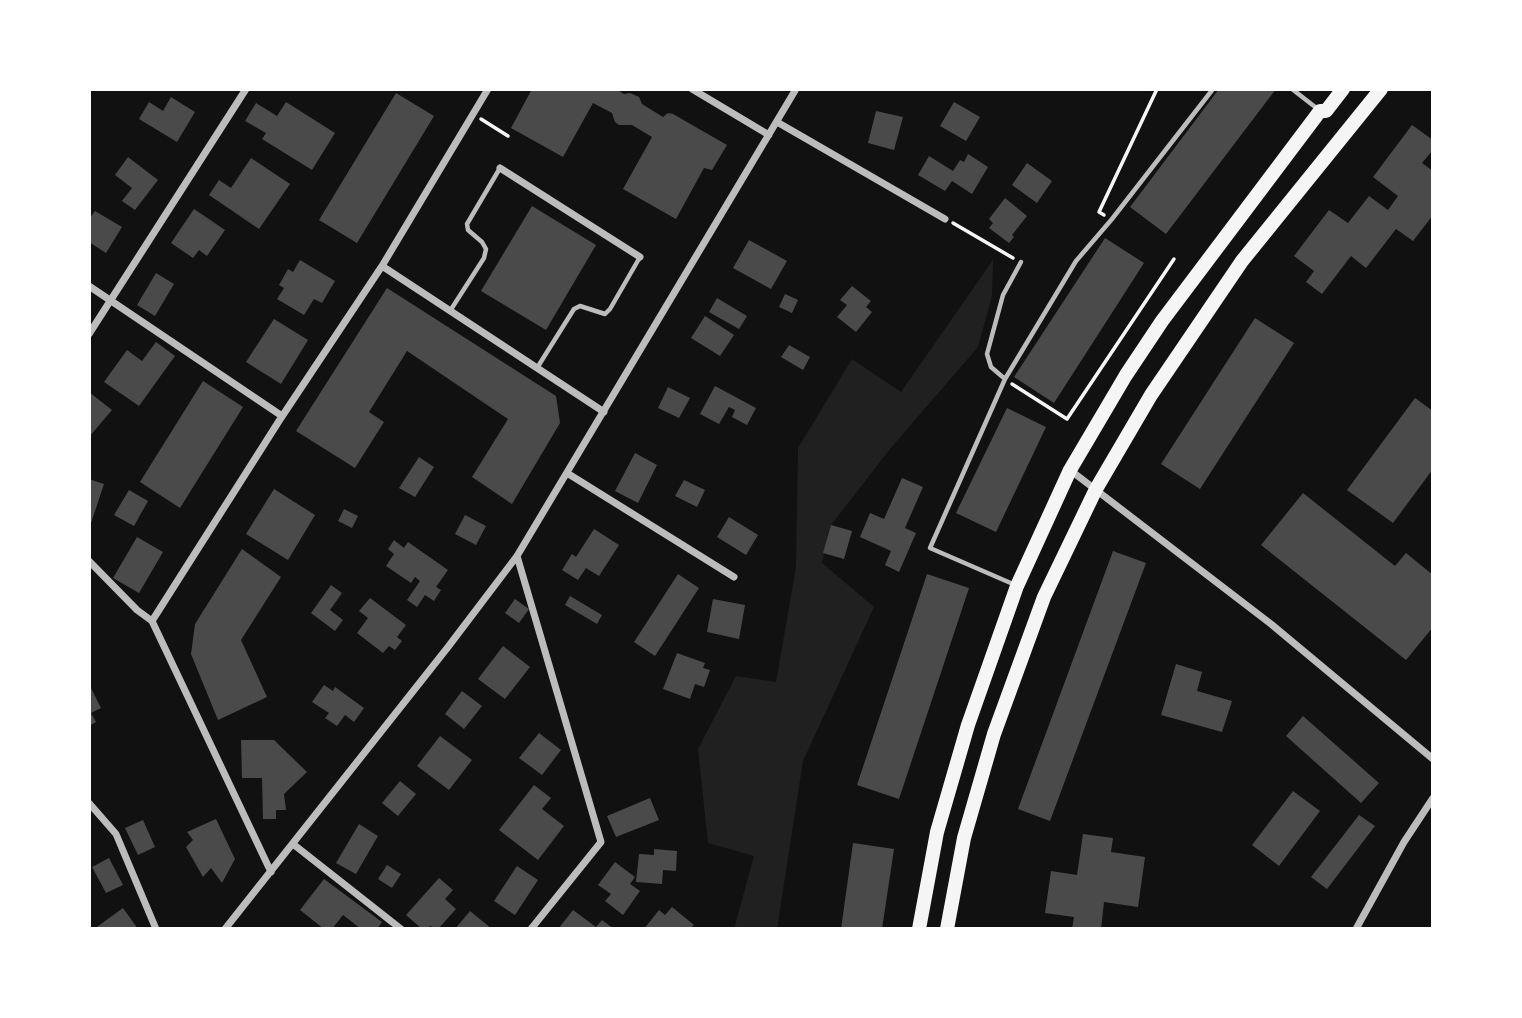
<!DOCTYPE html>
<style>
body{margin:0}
#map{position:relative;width:1522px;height:1018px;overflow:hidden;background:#111;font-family:"Nunito Sans",sans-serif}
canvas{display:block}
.frame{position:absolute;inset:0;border:91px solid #fff;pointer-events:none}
</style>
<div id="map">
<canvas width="1522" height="1018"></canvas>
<div class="frame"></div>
</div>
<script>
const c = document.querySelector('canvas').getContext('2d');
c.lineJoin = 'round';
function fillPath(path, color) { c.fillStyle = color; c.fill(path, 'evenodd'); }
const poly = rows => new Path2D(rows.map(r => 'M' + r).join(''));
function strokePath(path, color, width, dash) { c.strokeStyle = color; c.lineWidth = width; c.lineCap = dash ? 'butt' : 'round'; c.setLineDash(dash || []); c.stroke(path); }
fillPath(poly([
 [993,260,992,296,978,347,890,449,831,525,822,563,874,607,803,761,777,929,734,929,754,856,708,843,698,749,736,676,776,682,796,567,798,448,852,359,901,392]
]), '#202020');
fillPath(poly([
 [532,89,616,89,624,94,630,93,639,97,642,104,663,117,668,113,673,114,727,145,712,170,704,168,676,219,623,189,652,137,632,125,619,125,615,122,612,113,593,103,563,157,511,128],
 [1219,89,1276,89,1166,234,1130,207],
 [396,93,434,116,357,243,319,220],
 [171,97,195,112,177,142,139,119,149,102,163,111],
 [286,102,335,133,312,170,262,139,266,133,245,121,256,103,277,116],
 [954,102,980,117,966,141,940,126],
 [876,111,903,117,894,150,868,143],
 [1412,125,1433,140,1433,150,1422,163,1433,171,1433,215,1413,241,1396,229,1366,268,1351,256,1322,294,1306,282,1314,271,1294,256,1329,210,1348,223,1369,196,1388,210,1398,196,1373,177],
 [968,154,988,167,972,194,952,181,945,191,918,175,929,156,953,171,960,160,964,162],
 [128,157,158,180,135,210,122,201,132,188,115,175],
 [251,158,290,184,259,229,209,195,219,180,231,188],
 [1027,163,1052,181,1037,203,1012,185],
 [1005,198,1027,216,1012,235,1014,237,1009,243,989,228,993,223,989,219],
 [532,206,596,245,546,330,481,291],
 [194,209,225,230,207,256,199,250,193,258,171,243],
 [95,211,122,227,106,253,89,242,89,219],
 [1105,238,1144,263,1054,403,1014,377],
 [749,240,787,261,771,289,733,268],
 [300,260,335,281,322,303,314,299,304,315,277,299,284,288,279,285,288,269,293,272],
 [156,273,174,284,155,316,137,305],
 [852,286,871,301,866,307,872,312,856,332,837,317,847,305,840,300],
 [387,288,556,396,560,423,512,504,472,477,508,419,407,351,369,412,384,422,355,468,296,431],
 [785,294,798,300,792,313,779,307],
 [717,298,747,316,739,329,709,312],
 [705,316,734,335,720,356,691,338],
 [1255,318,1294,343,1200,489,1161,464],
 [274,319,308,340,281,384,246,362],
 [156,342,175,356,139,406,104,382,127,350,142,361],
 [789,345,810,357,803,370,781,357],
 [203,381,243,407,180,508,140,482],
 [715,386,756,408,747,425,732,417,735,410,729,407,719,424,700,414],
 [668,387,690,398,679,418,658,408],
 [89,392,112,410,89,437],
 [1415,398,1433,411,1433,469,1393,523,1347,490],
 [1007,408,1046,427,996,532,956,513],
 [635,453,657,465,638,503,615,491],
 [419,457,434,467,415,497,399,488],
 [902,478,923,487,905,528,916,533,899,572,885,565,891,551,860,537,870,513,884,519],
 [89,479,104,484,90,526,89,526],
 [684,480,705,490,697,507,675,496],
 [274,489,315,515,288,560,246,534],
 [129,490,148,501,134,526,114,515],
 [1303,493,1395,566,1406,553,1433,575,1433,627,1406,660,1261,545],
 [344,509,358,516,352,528,338,521],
 [465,515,486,526,476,545,455,534],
 [729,517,758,535,746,555,717,537],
 [831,525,852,531,844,559,823,553],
 [594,529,619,545,599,576,586,568,578,580,562,570,572,554,576,557],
 [137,537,163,552,139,593,113,578],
 [394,540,404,548,408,542,448,570,436,587,441,590,434,601,425,595,417,607,407,600,420,581,415,577,411,583,386,566,394,554,388,549],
 [242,549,281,577,241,640,267,697,218,720,191,654,195,624],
 [1113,551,1146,563,1050,821,1018,809],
 [678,574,699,588,655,656,634,642],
 [927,574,969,588,899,799,857,785],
 [331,585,342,593,330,610,343,620,335,631,311,613],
 [570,596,602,615,597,624,565,605],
 [370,598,406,625,397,637,402,641,395,650,389,646,383,653,357,633,368,618,359,611],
 [515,599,529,609,519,623,505,613],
 [713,599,745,605,739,639,707,632],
 [503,646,530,667,505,699,478,679],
 [677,653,705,663,703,668,710,670,704,687,695,684,690,699,663,689],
 [1176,664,1202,672,1197,691,1232,701,1222,732,1161,715],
 [89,684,101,708,91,713,96,722,89,726],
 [324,685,333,691,335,687,364,708,354,722,345,715,337,726,325,718,329,713,312,702],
 [462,691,482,706,464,729,445,714],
 [1303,716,1379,783,1361,803,1286,736],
 [539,733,561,750,542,775,519,758],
 [440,736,472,760,449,790,417,766],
 [241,740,274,740,307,772,284,794,286,810,276,810,276,819,263,819,262,778,242,778],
 [400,781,416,794,398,816,382,803],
 [534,785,551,798,542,809,564,826,538,860,499,830],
 [1293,791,1320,811,1279,866,1252,845],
 [650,798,659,820,616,837,607,816],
 [1359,815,1375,826,1327,889,1311,877],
 [216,819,235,859,222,883,211,868,203,877,186,847,193,840,187,832],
 [143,820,155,847,138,855,125,828],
 [359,824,378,836,356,874,336,863],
 [1083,834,1113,838,1111,852,1145,857,1138,907,1104,902,1101,929,1072,929,1074,917,1045,913,1051,871,1077,875],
 [853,843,894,849,882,929,841,929],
 [654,849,677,851,676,871,663,870,662,884,636,882,639,854,654,855],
 [109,858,123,885,106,893,92,867],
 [615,862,635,877,630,884,640,891,623,915,605,901,611,894,598,885],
 [387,865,401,874,392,888,378,879],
 [517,866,538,880,515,915,494,901],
 [439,878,453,890,445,899,456,909,438,929,430,926,427,929,422,929,406,915],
 [324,879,382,922,377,929,361,929,343,915,332,929,324,929,300,910],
 [672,907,694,925,690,929,644,929,659,910,665,915],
 [123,908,138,929,94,929],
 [573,910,596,927,602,920,614,929,558,929],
 [470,911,492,929,455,929]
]), '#4a4a4a');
strokePath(poly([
 [481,119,508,136],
 [1104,215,1099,212,1157,89],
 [953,223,1013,258],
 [1012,384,1067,419,1174,259]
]), '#f5f5f5', 3.5);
strokePath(poly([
 [1292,89,1319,110],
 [450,311,484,258,486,249,482,242,468,230,467,224,500,168],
 [537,368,574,309,580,306,605,314,610,309,640,257],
 [1005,379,991,367,987,354,1003,295,1021,262],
 [1013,584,930,548,1005,379,1076,261,1112,219,1213,89]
]), '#bcbcbc', 4.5);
strokePath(poly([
 [692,89,769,135],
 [777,122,945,219],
 [500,168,640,257],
 [382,266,604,412],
 [89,286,282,416],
 [89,334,246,89],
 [1070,470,1271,624,1433,759],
 [567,473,734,577],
 [517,556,601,842,531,929],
 [89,561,137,610,152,621,271,872],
 [152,621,279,421,382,266,488,89],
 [89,803,116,834,156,929],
 [293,844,401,929],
 [225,929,448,647,517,556,796,89],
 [1356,929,1404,842,1433,798]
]), '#bcbcbc', 7);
strokePath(poly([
 [919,929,937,832,968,725,1017,586,1070,470,1126,375,1162,321,1320,111,1326,111,1343,89],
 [947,929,964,838,994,734,1044,597,1096,489,1151,395,1242,261,1381,89]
]), '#f5f5f5', 14);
</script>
